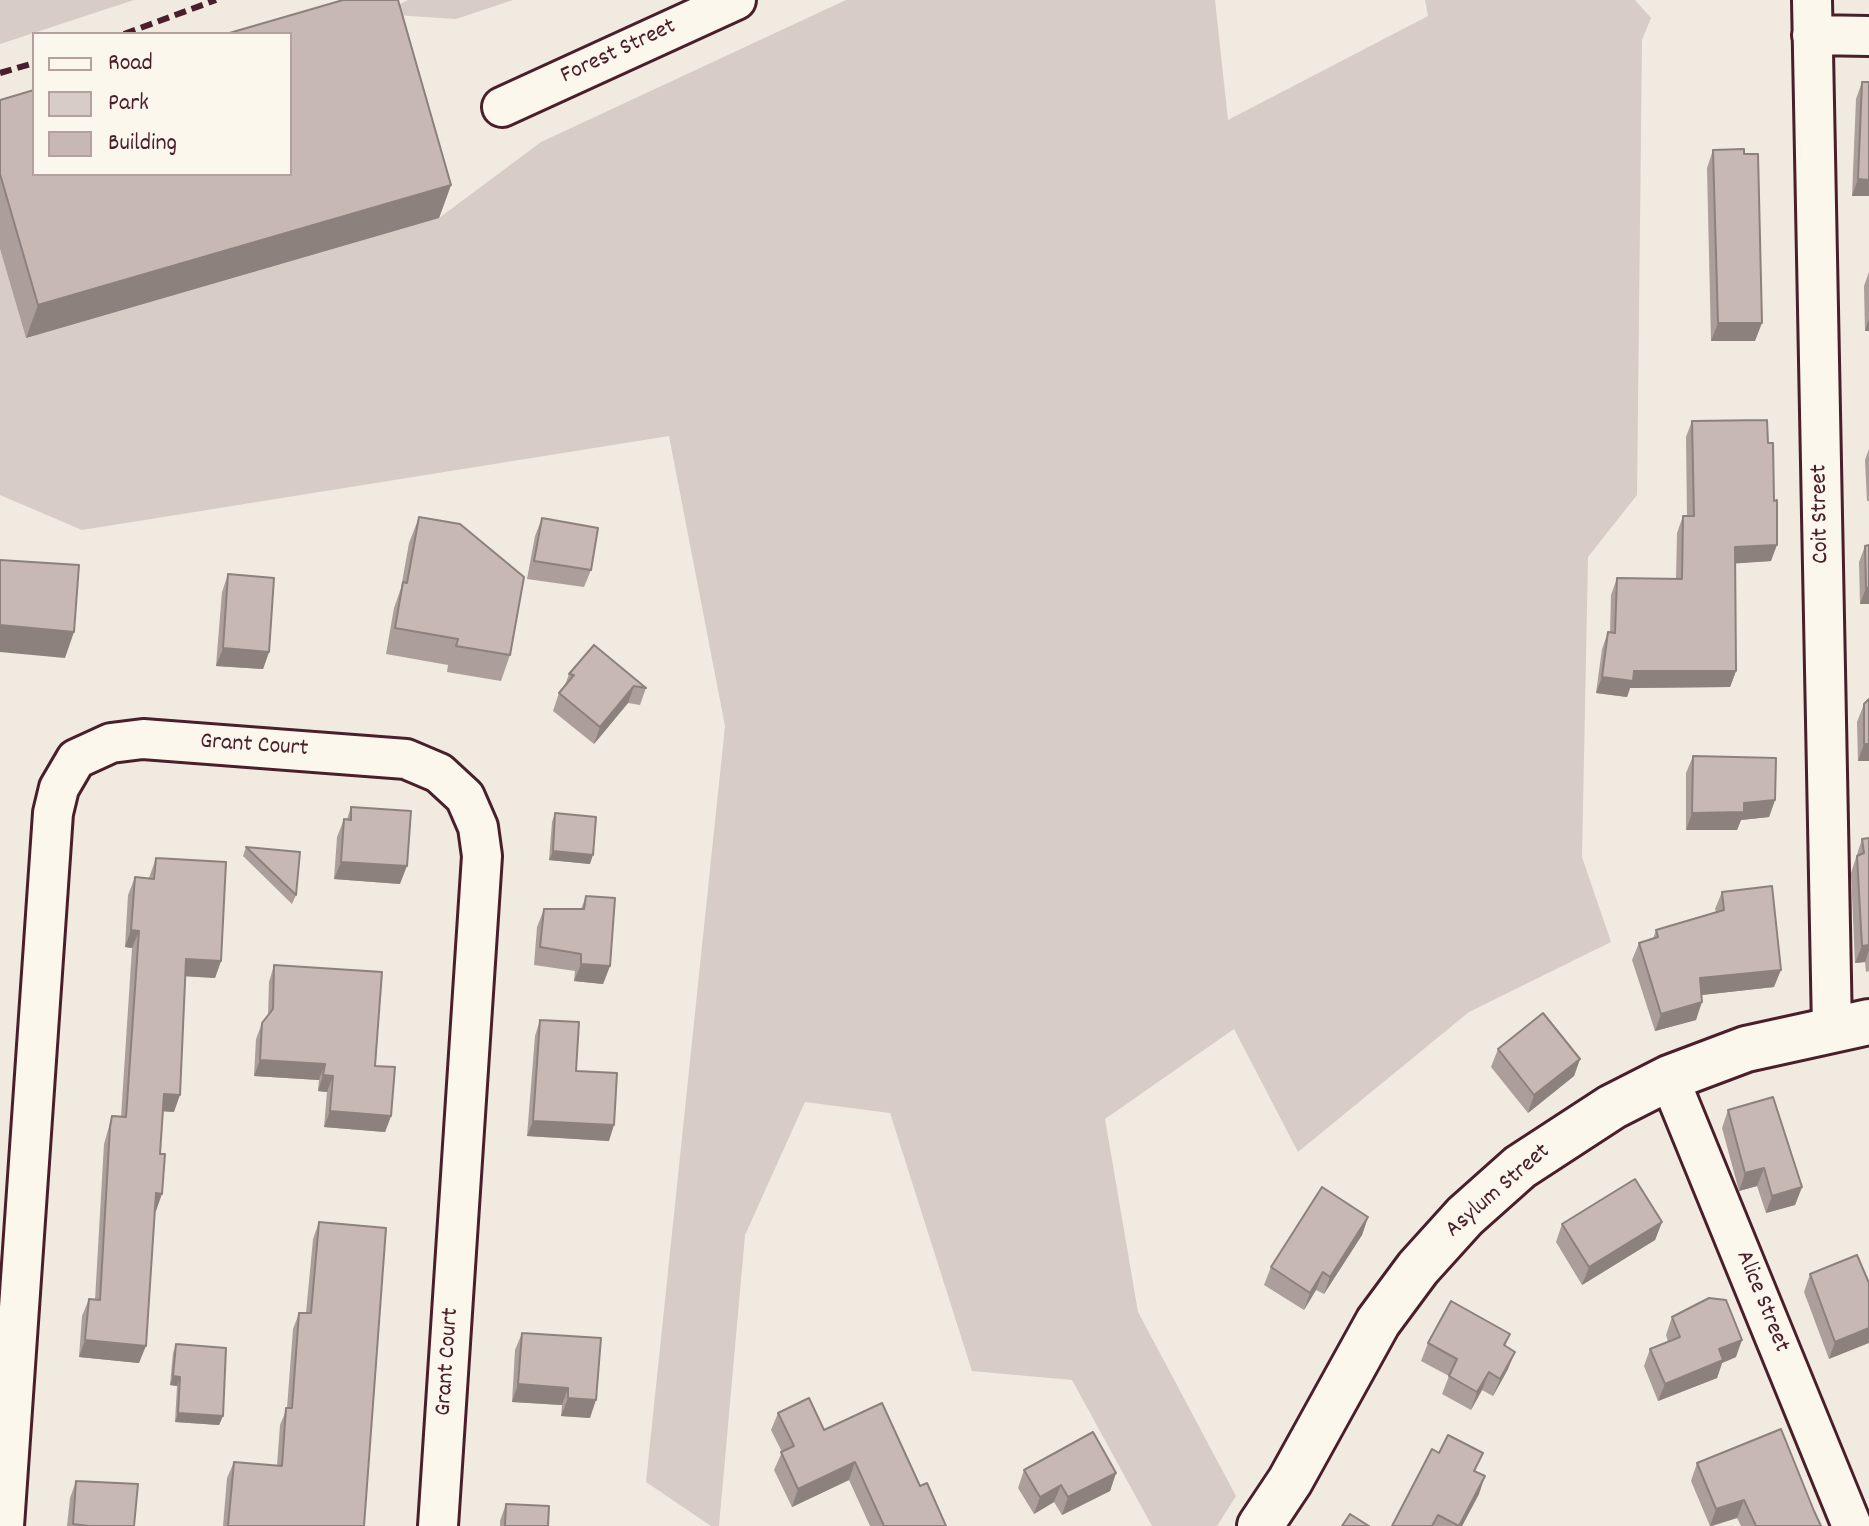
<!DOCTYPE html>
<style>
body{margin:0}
#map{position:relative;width:1869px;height:1526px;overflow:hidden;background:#f0eae0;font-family:Dekko,sans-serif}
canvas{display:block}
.legend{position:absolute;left:32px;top:32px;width:260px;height:144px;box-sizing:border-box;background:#fbf7ec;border:2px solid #b4a19f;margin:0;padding:10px 14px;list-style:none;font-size:24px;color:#4a1f2b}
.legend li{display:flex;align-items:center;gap:16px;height:40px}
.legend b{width:40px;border:2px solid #b4a19f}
</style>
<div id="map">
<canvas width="1869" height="1526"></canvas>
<ul class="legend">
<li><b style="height:10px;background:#fbf7ec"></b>Road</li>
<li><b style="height:22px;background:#d8ccc6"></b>Park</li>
<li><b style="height:22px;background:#c8b8b3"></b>Building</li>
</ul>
</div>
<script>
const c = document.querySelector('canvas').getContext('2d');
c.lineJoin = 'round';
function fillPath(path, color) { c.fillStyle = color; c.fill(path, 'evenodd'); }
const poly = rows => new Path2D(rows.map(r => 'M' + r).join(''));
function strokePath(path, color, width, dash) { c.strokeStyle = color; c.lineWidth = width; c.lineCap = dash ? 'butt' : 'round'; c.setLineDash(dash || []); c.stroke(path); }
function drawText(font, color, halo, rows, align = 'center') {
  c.font = font + ' Dekko,sans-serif'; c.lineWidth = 6; c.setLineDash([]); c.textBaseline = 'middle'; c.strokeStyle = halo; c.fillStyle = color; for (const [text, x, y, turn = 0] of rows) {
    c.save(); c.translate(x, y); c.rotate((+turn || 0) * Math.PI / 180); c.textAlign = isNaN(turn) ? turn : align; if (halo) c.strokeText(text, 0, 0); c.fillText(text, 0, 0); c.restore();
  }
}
fillPath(poly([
 [0,0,134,0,0,44],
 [408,0,513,0,456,19,380,14],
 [846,0,1215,0,1228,120,1428,16,1425,0,1635,0,1651,18,1642,40,1637,495,1588,557,1582,857,1611,942,1469,1012,1298,1152,1234,1029,1105,1119,1138,1312,1236,1496,1217,1526,1152,1526,1072,1380,972,1371,890,1113,805,1102,745,1235,719,1526,711,1526,646,1482,725,726,669,436,82,530,0,495,0,249,26,338,439,218,541,142]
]), '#d8ccc6');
const street = poly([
 [1812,0,1832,1029],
 [1812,35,1869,36],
 [502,107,736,0],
 [1669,1078,1852,1526],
 [4,1526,53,813,59,788,76,759,111,743,143,739,406,759,439,773,465,797,478,827,482,856,438,1526]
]);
const secondary = poly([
 [1260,1526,1290,1481,1378,1322,1418,1268,1465,1216,1520,1167,1612,1107,1669,1078,1746,1049,1869,1022]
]);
strokePath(street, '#4a1f2b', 44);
strokePath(secondary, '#4a1f2b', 50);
strokePath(street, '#fbf7ec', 38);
strokePath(secondary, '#fbf7ec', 44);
strokePath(poly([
 [124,34,216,0],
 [0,73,34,63]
]), '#4a1f2b', 6, [12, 6]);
fillPath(poly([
 [1862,82,1869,82,1869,196,1852,196,1856,99],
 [0,100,451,185,439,218,26,338,0,249],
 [1713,150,1755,341,1711,341,1707,168],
 [1869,272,1869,331,1865,331,1864,286],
 [1692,421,1771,561,1735,563,1736,671,1730,687,1630,688,1627,697,1596,693,1602,649,1608,632,1610,633,1611,595,1617,578,1676,579,1677,533,1683,516,1687,516,1686,437],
 [1869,449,1869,501,1867,501,1865,460],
 [419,517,510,655,501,681,447,672,448,665,386,654,394,608,401,588,409,543],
 [542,518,591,570,584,587,527,579,535,536],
 [1865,546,1869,604,1860,604,1859,562],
 [228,574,269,652,263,669,216,666,222,592],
 [569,674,646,688,640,705,628,703,594,744,553,711,559,693,564,688],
 [1864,704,1869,761,1858,761,1857,722],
 [1693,756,1775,800,1769,817,1741,820,1737,830,1686,830,1686,773],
 [351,807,400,884,334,879,337,837,344,819,347,819],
 [555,813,590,864,549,860,552,822],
 [1869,838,1869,971,1866,972,1865,962,1855,963,1851,873,1862,839],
 [246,847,296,895,292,904,243,856],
 [156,858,221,961,215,978,186,976,174,1112,163,1111,156,1211,155,1211,139,1363,79,1357,82,1316,89,1299,95,1300,104,1144,112,1116,121,1117,132,948,125,947,128,895,135,877,149,878],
 [1722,892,1774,987,1701,995,1696,1020,1655,1031,1632,960,1639,943,1653,939,1656,930,1716,912,1715,909],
 [586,896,610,966,603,984,574,981,575,971,534,965,537,927,544,909,581,909],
 [274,965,375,1066,391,1116,385,1132,324,1127,327,1092,318,1091,319,1080,254,1076,256,1039,262,1023,268,1016,269,982],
 [540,1020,576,1071,609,1141,527,1136,535,1036],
 [1498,1049,1580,1059,1574,1076,1528,1113,1491,1067],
 [1728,1110,1802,1187,1795,1205,1766,1213,1757,1186,1739,1191,1722,1128],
 [1368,1217,1362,1235,1324,1294,1316,1290,1304,1310,1264,1285,1271,1267],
 [319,1222,364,1526,223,1526,227,1478,234,1462,277,1466,280,1425,287,1408,293,1329,299,1313,306,1313,313,1239],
 [1662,1222,1655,1240,1582,1285,1556,1242,1562,1224],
 [1810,1274,1869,1283,1829,1359,1804,1292],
 [1672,1317,1736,1357,1722,1363,1717,1378,1658,1401,1644,1366,1650,1349,1668,1342,1666,1335],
 [522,1333,601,1338,590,1418,561,1416,562,1405,512,1402,515,1350],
 [1510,1334,1505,1346,1508,1369,1493,1396,1482,1390,1471,1410,1442,1394,1449,1376,1421,1361,1428,1343],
 [176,1344,223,1416,219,1425,175,1422,177,1386,170,1385,173,1353],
 [778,1413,824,1430,920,1486,946,1526,870,1526,849,1480,792,1507,774,1470,782,1452,771,1430],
 [1697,1463,1814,1511,1821,1526,1741,1526,1737,1518,1713,1526,1710,1526,1691,1481],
 [1024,1470,1116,1473,1110,1491,1062,1515,1054,1502,1034,1514,1018,1488],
 [1476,1472,1479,1494,1462,1526,1392,1526],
 [76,1481,134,1526,67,1526,70,1498],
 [506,1504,548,1526,500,1526,500,1521]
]), '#ac9e9a');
fillPath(poly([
 [1858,179,1869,180,1869,196,1852,196],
 [451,185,439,218,26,338,38,305],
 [1869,319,1869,331,1865,331],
 [1718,323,1762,323,1755,341,1711,341],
 [1777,545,1771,561,1729,564,1735,547],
 [1866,588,1869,588,1869,604,1860,604],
 [0,625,74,632,65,658,0,652],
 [223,648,269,652,263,669,216,666],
 [1634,671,1736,671,1730,687,1630,688,1627,697,1596,693,1602,677],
 [634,686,628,703,594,744,600,727],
 [1864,744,1869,744,1869,761,1858,761],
 [1775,800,1769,817,1741,820,1737,830,1686,830,1692,813,1744,803],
 [553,851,593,855,590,864,549,860],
 [341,862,407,866,400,884,334,879],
 [131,930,139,931,132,948,125,947],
 [1869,945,1869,950,1865,962,1855,963,1862,946],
 [186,959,221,961,215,978,180,976],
 [581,964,610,966,603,984,574,981],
 [1781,970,1774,987,1693,996,1700,978],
 [1702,1002,1696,1020,1655,1031,1661,1014],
 [1580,1059,1574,1076,1528,1113,1534,1095],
 [260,1060,325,1064,319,1080,254,1076],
 [323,1075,333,1076,327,1092,318,1091],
 [164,1094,180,1095,174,1112,158,1111],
 [330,1111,391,1116,385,1132,324,1127],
 [533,1121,614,1125,609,1141,527,1136],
 [1764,1168,1757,1186,1739,1191,1745,1173],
 [1802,1187,1795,1205,1766,1213,1772,1196],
 [156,1193,162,1194,156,1211,150,1210],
 [1368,1217,1362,1235,1324,1294,1330,1277],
 [1662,1222,1655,1240,1582,1285,1589,1267],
 [1323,1272,1316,1290,1304,1310,1310,1293],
 [1869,1328,1869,1343,1829,1359,1835,1342],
 [85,1340,146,1346,139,1363,79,1357],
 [1742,1340,1736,1357,1722,1363,1717,1378,1658,1401,1665,1384,1719,1349],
 [1515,1352,1508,1369,1493,1396,1500,1379],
 [1489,1372,1482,1390,1471,1410,1477,1392],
 [173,1376,180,1377,177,1386,170,1385],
 [518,1384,568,1388,562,1405,512,1402],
 [568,1398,596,1400,590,1418,561,1416],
 [178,1413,223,1416,219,1425,175,1422],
 [855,1462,849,1480,792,1507,798,1489],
 [1116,1473,1110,1491,1062,1515,1068,1497],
 [1485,1476,1479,1494,1462,1526,1459,1526],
 [1061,1485,1054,1502,1034,1514,1040,1497],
 [1744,1500,1737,1518,1710,1526,1716,1509]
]), '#8c817d');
const building = poly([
 [343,0,398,0,451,185,38,305,0,174,0,100,34,90,34,174,290,174,290,34,226,34,343,0],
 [1862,82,1869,82,1869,180,1858,179,1862,82],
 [1744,149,1744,154,1758,154,1762,323,1718,323,1713,150,1744,149],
 [1767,420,1768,443,1773,443,1774,501,1777,500,1777,545,1735,547,1736,671,1634,671,1633,681,1602,677,1608,632,1615,633,1617,578,1682,579,1683,516,1694,516,1692,421,1767,420],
 [419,517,460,524,524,577,510,655,456,646,458,639,395,628,403,582,407,583,419,517],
 [542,518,598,528,591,570,534,561,542,518],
 [1869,545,1869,588,1866,588,1865,546,1869,545],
 [0,560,79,565,74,632,0,625,0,560],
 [228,574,274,578,269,652,223,648,228,574],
 [594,645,646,688,634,686,600,727,559,693,574,675,569,674,594,645],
 [1869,699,1869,744,1864,744,1864,704,1869,699],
 [1693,756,1776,758,1775,800,1744,803,1744,812,1692,813,1693,756],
 [351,807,411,811,407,866,341,862,344,819,351,820,351,807],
 [555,813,596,817,593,855,553,851,555,813],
 [1869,838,1869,945,1862,946,1857,856,1864,853,1862,839,1869,838],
 [246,847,300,852,296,895,246,847],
 [156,858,226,862,221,961,186,959,180,1095,164,1094,160,1154,165,1154,162,1194,156,1193,146,1346,85,1340,89,1299,100,1300,110,1127,112,1116,126,1117,139,931,131,930,135,877,154,879,156,858],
 [1772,886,1781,970,1700,978,1702,1002,1661,1014,1639,943,1658,937,1656,930,1724,910,1722,892,1772,886],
 [586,896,615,898,610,966,581,964,581,954,540,947,544,909,584,909,586,896],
 [274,965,382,972,375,1066,395,1067,391,1116,330,1111,333,1076,323,1075,325,1064,260,1060,262,1023,273,1009,274,965],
 [1543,1013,1580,1059,1534,1095,1498,1049,1543,1013],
 [540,1020,579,1022,576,1071,617,1073,614,1125,533,1121,540,1020],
 [1773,1097,1802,1187,1772,1196,1764,1168,1745,1173,1728,1110,1773,1097],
 [1635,1179,1662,1222,1589,1267,1562,1224,1635,1179],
 [1322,1187,1368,1217,1330,1277,1323,1272,1310,1293,1271,1267,1322,1187],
 [319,1222,386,1228,364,1526,228,1526,234,1462,282,1466,286,1408,292,1408,299,1313,311,1313,319,1222],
 [1857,1255,1869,1283,1869,1328,1835,1342,1810,1274,1857,1255],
 [1709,1298,1726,1300,1742,1340,1719,1349,1723,1360,1665,1384,1650,1349,1680,1337,1672,1317,1709,1298],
 [1451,1301,1510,1334,1504,1345,1515,1352,1500,1379,1489,1372,1477,1392,1449,1376,1457,1359,1428,1343,1451,1301],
 [522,1333,601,1338,596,1400,568,1398,568,1388,518,1384,522,1333],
 [176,1344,226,1348,223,1416,178,1413,180,1377,173,1376,176,1344],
 [809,1398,824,1430,882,1403,920,1486,927,1483,946,1526,884,1526,855,1462,798,1489,781,1452,794,1446,778,1413,809,1398],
 [1781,1429,1814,1511,1821,1526,1756,1526,1744,1500,1716,1509,1697,1463,1781,1429],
 [1093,1432,1116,1473,1068,1497,1061,1485,1040,1497,1024,1470,1093,1432],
 [1448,1435,1483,1453,1474,1471,1485,1476,1459,1526,1438,1515,1432,1526,1392,1526,1432,1449,1439,1453,1448,1435],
 [76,1481,138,1484,134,1526,89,1526,73,1524,76,1481],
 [506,1504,549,1506,548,1526,505,1526,506,1504],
 [1350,1514,1369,1526,1342,1526,1350,1514]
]);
fillPath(building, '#c8b8b3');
strokePath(building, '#8c817d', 2);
drawText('24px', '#4a1f2b', '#fbf7ec', [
 ["Forest Street",619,53,-25],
 ["Coit Street",1822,514,-91],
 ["Grant Court",254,747,4],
 ["Asylum Street",1499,1192,-41],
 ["Alice Street",1761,1302,68],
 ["Grant Court",449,1362,-86]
]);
</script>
